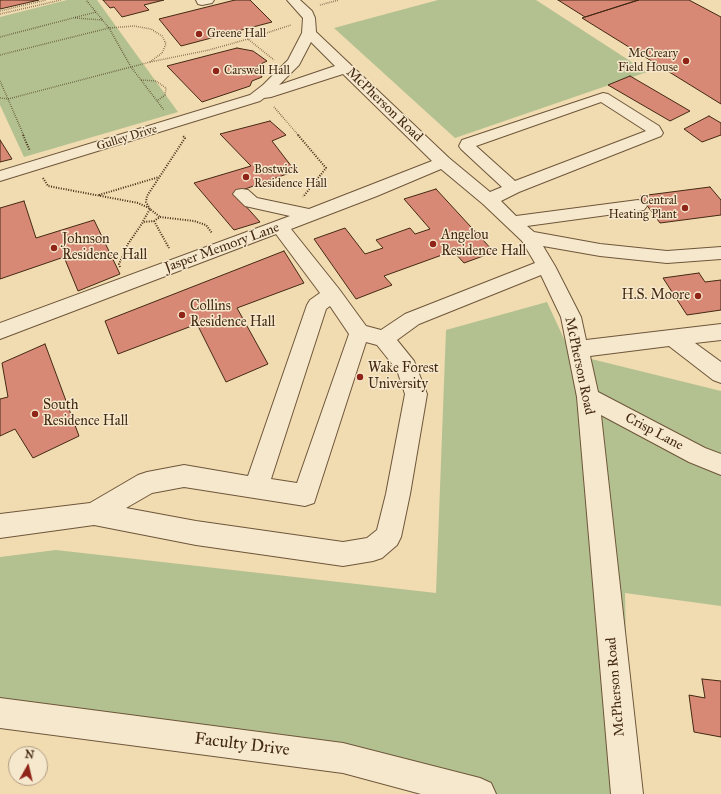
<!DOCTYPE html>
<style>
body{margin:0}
#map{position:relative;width:721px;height:794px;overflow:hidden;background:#f1dbb1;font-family:"IM FELL Great Primer",serif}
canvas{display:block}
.north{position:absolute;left:8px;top:746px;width:40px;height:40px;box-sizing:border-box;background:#f6e8cc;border:1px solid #ae9c82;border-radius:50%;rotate:8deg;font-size:11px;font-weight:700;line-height:16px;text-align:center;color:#432912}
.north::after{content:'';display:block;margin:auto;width:14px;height:18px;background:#8f2418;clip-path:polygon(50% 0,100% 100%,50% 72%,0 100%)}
</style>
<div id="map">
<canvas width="721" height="794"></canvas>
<div class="north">N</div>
</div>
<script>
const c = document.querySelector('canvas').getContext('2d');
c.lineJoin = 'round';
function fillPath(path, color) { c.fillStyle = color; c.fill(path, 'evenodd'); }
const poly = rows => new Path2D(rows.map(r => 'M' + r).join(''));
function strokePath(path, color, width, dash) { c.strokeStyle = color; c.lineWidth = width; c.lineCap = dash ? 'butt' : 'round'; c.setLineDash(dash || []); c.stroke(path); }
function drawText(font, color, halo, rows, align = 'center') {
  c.font = font + ' "IM FELL Great Primer",serif'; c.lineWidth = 3; c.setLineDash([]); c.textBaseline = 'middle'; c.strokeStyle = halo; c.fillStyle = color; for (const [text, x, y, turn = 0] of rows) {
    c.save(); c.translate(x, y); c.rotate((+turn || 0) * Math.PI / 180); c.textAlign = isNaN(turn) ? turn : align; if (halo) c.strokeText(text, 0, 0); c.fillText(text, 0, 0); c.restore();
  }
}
fillPath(poly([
 [67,0,97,0,178,112,24,157,0,105,0,17],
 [438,0,536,0,647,72,455,138,334,28],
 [547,302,571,354,721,391,721,606,625,593,629,794,480,794,0,713,0,557,56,550,436,593,446,330]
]), '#b3c191');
const building = poly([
 [0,0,39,0,0,9,0,0],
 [103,0,164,0,144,5,149,10,122,17,114,7,110,8,103,0],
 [235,0,250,0,272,22,181,46,159,19,235,0],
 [558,0,639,0,585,17,558,0],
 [638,0,689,0,721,17,721,104,582,18,638,0],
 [237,48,253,51,267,61,257,66,262,77,252,81,250,86,202,102,167,66,237,48],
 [630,76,690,111,670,121,608,85,630,76],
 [709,116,721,123,721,135,702,142,684,129,709,116],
 [270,121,286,135,272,141,295,171,234,193,260,222,234,230,194,183,251,166,220,134,270,121],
 [0,140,12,159,0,162,0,140],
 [710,187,721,200,721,215,660,223,640,196,710,187],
 [436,189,494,252,464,263,453,251,384,276,392,285,356,299,314,239,345,228,365,254,383,248,376,240,410,228,415,234,430,229,404,199,436,189],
 [24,201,36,238,94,220,120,274,78,291,64,257,0,279,0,208,24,201],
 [284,251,304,283,237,308,268,364,226,382,197,324,118,354,105,321,284,251],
 [699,273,705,282,721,280,721,310,687,315,663,278,699,273],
 [45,344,79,436,33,458,15,429,0,436,0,399,8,397,2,363,45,344],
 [702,679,721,681,721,737,694,732,689,695,705,698,702,679]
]);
fillPath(building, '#d88976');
strokePath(building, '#432912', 1);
const minor = poly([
 [196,0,214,0,212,3,202,5,198,4,196,0],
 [287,0,300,0,312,11,315,18,316,32,449,158,490,192,502,187,461,149,459,146,462,140,603,93,608,94,659,126,663,133,661,136,519,192,501,201,516,216,638,200,644,202,647,206,644,210,527,226,534,232,600,244,667,251,721,247,721,259,667,263,600,256,543,246,555,266,581,317,586,340,721,324,721,340,695,343,721,362,721,383,713,380,669,346,590,356,598,392,705,448,721,454,721,475,689,462,601,415,643,794,611,794,577,397,561,317,541,275,419,324,397,340,414,361,427,394,410,494,401,537,397,545,382,558,373,561,343,566,196,545,94,525,0,538,0,514,90,503,138,475,147,472,184,465,248,476,307,305,310,300,320,293,276,234,0,339,0,323,290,216,245,206,233,194,236,190,242,189,248,190,257,198,309,209,432,161,343,74,271,97,264,98,260,101,0,181,0,171,250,95,263,85,288,60,302,33,303,18,287,0],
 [311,42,335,66,279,85,299,65,311,42],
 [601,102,646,131,515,181,476,146,601,102],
 [441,169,483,204,522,241,535,263,405,314,381,330,366,326,339,289,291,229,377,196,441,169],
 [330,306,349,334,297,483,271,479,326,309,330,306],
 [366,342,377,345,397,370,405,394,386,494,377,530,367,538,343,542,196,521,126,508,152,493,184,487,305,506,314,503,366,342],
 [0,698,343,743,480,778,491,783,496,794,421,794,343,773,0,728,0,698]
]);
strokePath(minor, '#6e563a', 2);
strokePath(poly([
 [320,5,339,0],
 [0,11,46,0],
 [0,14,61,0],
 [75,18,102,20],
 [0,37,96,12],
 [248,39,291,25],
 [0,55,109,28,131,67,164,110],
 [150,62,209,50,248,39,274,60],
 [141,80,156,81,166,88,165,95,157,101],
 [0,81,8,99,150,62,162,53,166,44,162,36,151,29,134,26,109,28,86,0],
 [0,98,8,99,24,136],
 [274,107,299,136]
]), '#432912', 1.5, [0.5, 1.5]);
strokePath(poly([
 [23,135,30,151],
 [298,135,326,168,303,197],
 [43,178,48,186,138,203,149,208],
 [99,195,159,177],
 [150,209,146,202,147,196,185,138,183,136],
 [143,221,150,209,160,217],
 [154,221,169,248],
 [120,267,119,264,128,244,143,222,154,221,160,217,194,221,206,225,212,233]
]), '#432912', 2, [1, 1.5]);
fillPath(minor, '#f6e8cc');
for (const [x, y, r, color] of [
 [199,34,4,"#8f2418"],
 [686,61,4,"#8f2418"],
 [216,71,4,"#8f2418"],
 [246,177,4,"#8f2418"],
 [685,208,4,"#8f2418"],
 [433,244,4,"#8f2418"],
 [54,248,4,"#8f2418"],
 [698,296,4,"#8f2418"],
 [182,315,4,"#8f2418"],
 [360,377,4,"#8f2418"],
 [35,414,4,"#8f2418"]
]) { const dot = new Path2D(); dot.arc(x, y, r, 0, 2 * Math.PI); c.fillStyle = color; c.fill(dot); strokePath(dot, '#f6e8cc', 1.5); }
drawText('12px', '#432912', '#f6e8cc', [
 ["Greene Hall",207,34],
 ["McCreary",678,54,"right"],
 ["Field House",678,68,"right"],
 ["Carswell Hall",224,71],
 ["Bostwick",254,170],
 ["Residence Hall",254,184],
 ["Central",677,201,"right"],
 ["Heating Plant",677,215,"right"]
], 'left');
drawText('12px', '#432912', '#f6e8cc', [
 ["Gulley Drive",127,138,-17]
]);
drawText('14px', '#432912', '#f6e8cc', [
 ["McPherson Road",384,105,44],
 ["Jasper Memory Lane",222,248,-20],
 ["McPherson Road",579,366,78],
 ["Crisp Lane",654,432,28],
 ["McPherson Road",616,687,-95]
]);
drawText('14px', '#432912', '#f6e8cc', [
 ["Angelou",441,236],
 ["Residence Hall",441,252],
 ["Johnson",62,240],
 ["Residence Hall",62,256],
 ["H.S. Moore",690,296,"right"],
 ["Collins",190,307],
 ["Residence Hall",190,323],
 ["Wake Forest",368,369],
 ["University",368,385],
 ["South",43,406],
 ["Residence Hall",43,422]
], 'left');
drawText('17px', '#432912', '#f6e8cc', [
 ["Faculty Drive",242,745,7]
]);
</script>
